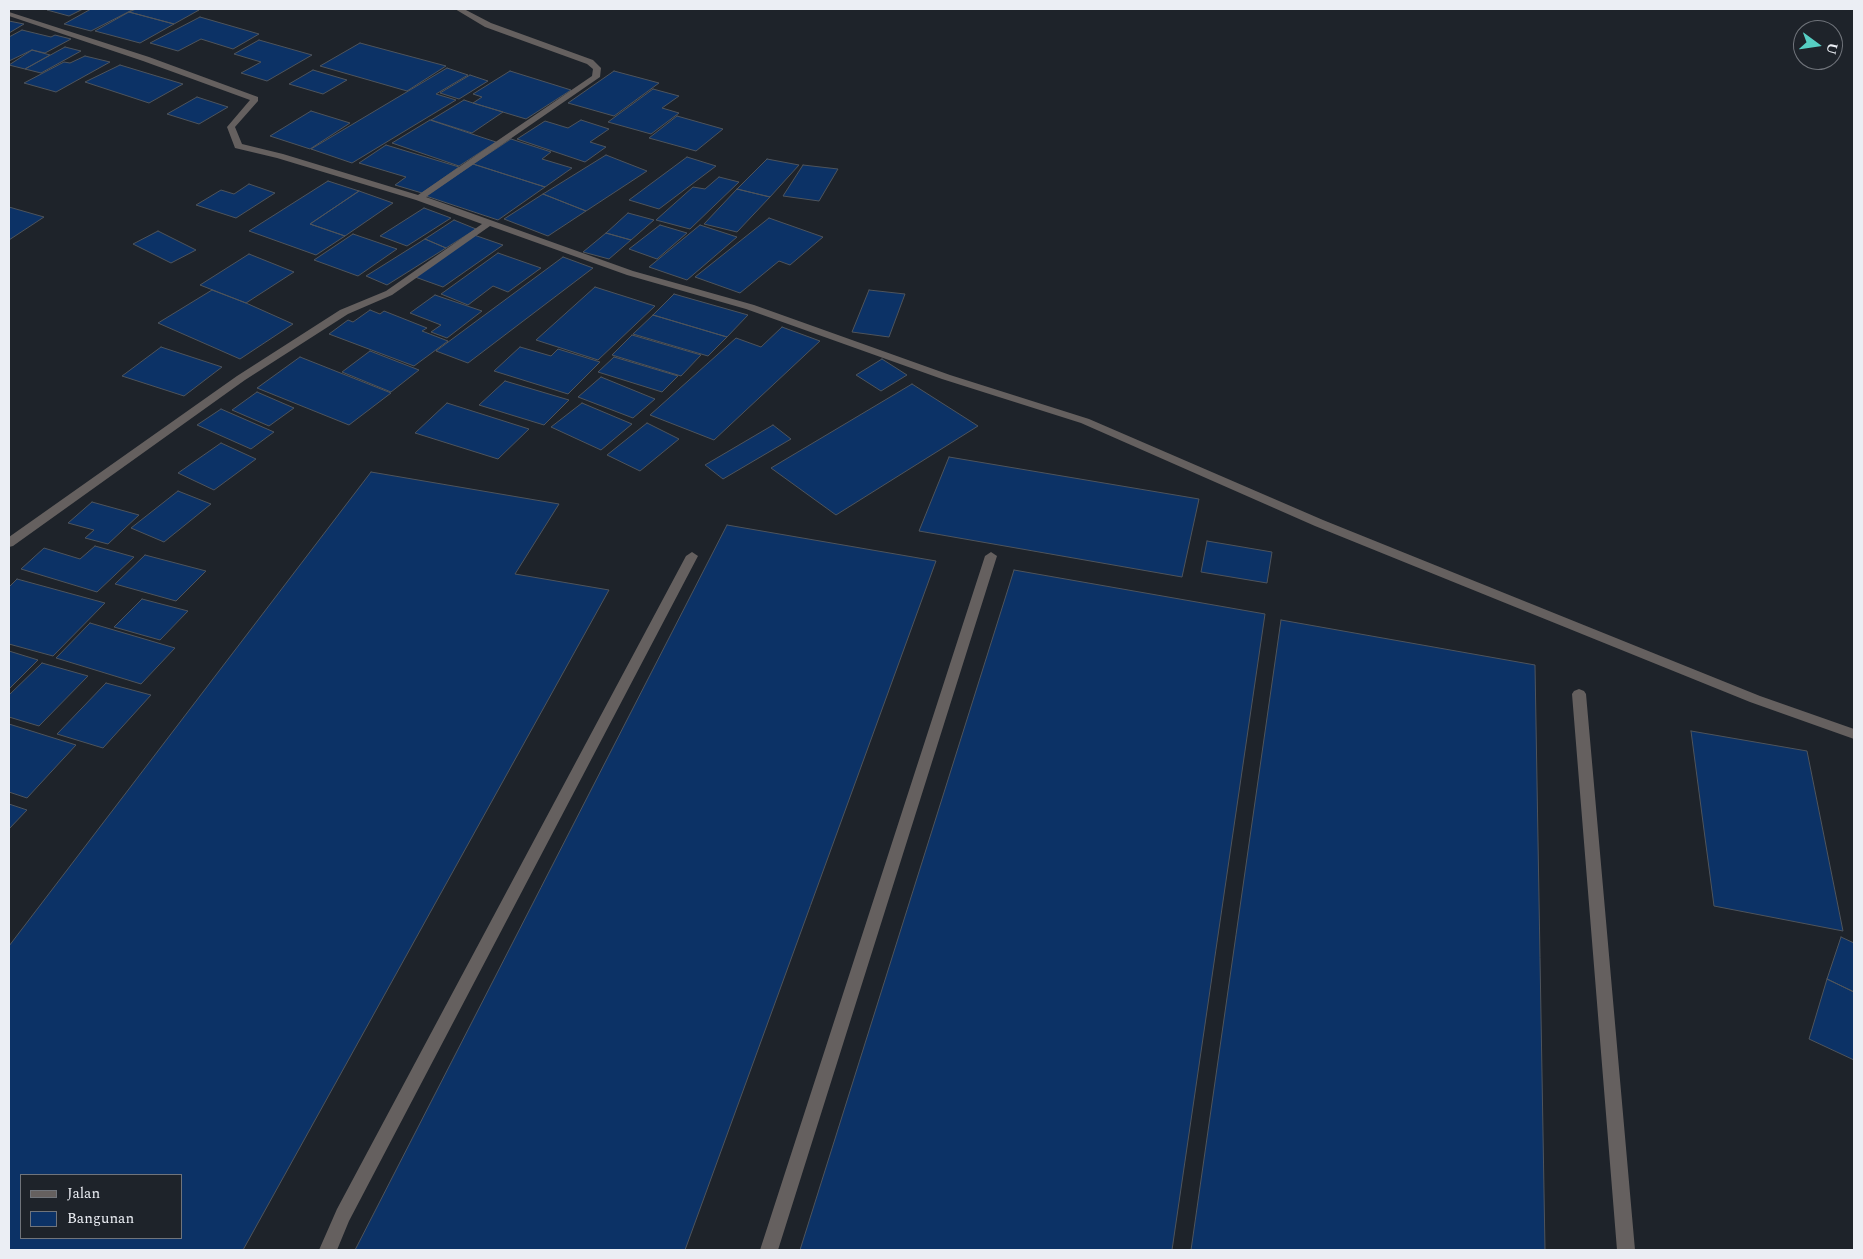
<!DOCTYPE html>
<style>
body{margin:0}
#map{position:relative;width:1863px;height:1259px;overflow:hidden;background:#1e232a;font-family:Spectral,serif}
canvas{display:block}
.frame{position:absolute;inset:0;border:10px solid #ebeef4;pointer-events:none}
.legend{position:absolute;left:20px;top:1174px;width:162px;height:65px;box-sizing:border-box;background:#1e232a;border:1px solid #70747b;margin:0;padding:6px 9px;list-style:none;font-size:15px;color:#ebeef4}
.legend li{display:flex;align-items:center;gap:10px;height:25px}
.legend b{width:25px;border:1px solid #70747b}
.north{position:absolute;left:1793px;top:20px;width:50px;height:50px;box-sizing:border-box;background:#1e232a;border:1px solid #70747b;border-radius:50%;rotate:104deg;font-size:14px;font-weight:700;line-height:20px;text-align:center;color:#ebeef4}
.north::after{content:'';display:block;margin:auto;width:18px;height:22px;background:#56cec3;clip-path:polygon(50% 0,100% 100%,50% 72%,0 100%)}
</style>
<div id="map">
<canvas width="1863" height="1259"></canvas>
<div class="frame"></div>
<ul class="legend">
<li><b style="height:6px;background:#65605f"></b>Jalan</li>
<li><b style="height:14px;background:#0c3266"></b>Bangunan</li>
</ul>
<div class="north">U</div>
</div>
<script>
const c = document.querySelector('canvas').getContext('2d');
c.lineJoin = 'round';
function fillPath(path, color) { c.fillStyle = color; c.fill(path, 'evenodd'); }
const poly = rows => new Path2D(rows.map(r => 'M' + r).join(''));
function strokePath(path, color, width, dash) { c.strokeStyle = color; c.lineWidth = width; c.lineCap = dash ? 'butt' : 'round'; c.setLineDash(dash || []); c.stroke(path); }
const building = poly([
 [50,9,83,9,69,16,47,10,50,9],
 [91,9,134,9,91,31,64,24,91,9],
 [136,9,193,9,199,10,174,24,129,12,136,9],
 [129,12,174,24,140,43,95,31,129,12],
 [200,17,259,34,233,49,201,39,178,51,150,43,200,17],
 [9,21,24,24,9,33,9,21],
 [22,30,51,37,55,35,71,39,45,53,32,50,9,61,9,37,22,30],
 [259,40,312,55,267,81,241,73,261,62,234,54,259,40],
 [360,43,446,66,407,91,320,66,360,43],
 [65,47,81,51,41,73,25,69,65,47],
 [32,50,50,55,25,69,9,65,32,50],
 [85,56,110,62,56,92,24,83,64,62,70,63,85,56],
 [120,65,183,84,149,103,85,82,120,65],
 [447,68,468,75,436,94,456,100,352,163,311,149,447,68],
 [313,70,347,80,323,94,289,84,313,70],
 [510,71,571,90,526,119,473,103,482,97,473,94,510,71],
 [614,71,659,83,614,116,568,103,614,71],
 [470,75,488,81,459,99,440,93,470,75],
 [653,89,679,96,662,108,679,113,651,134,608,122,653,89],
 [197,97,228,107,199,124,167,114,197,97],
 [464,100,473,103,503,112,472,133,431,120,464,100],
 [311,111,350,123,310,149,270,136,311,111],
 [677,116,723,129,696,151,649,138,677,116],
 [430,120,496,142,459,166,392,143,430,120],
 [581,120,609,129,590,142,606,147,585,162,517,139,545,121,568,128,581,120],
 [511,139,551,152,542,159,572,168,545,187,473,164,511,139],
 [386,145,459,167,422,193,395,185,406,177,359,163,386,145],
 [606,155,647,171,586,211,543,194,606,155],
 [687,157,716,166,659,209,629,200,687,157],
 [767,159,799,165,770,197,737,189,767,159],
 [473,164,545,187,498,220,426,196,473,164],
 [803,165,838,169,819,201,783,196,803,165],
 [719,177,739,182,690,229,656,220,693,187,705,189,719,177],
 [328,181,359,191,310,224,345,236,316,255,249,231,328,181],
 [249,184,275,193,236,218,196,205,221,190,234,194,249,184],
 [737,189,770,197,737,232,704,224,737,189],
 [359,191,393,203,345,236,310,224,359,191],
 [543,194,586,211,548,236,504,219,543,194],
 [9,207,44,217,9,240,9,207],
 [424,208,451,218,407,246,380,236,424,208],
 [628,213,654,220,631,240,606,233,628,213],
 [769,218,823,237,790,265,779,261,740,293,695,277,769,218],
 [454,220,476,229,446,248,425,239,454,220],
 [660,225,687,233,657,259,629,249,660,225],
 [700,225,737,237,687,280,649,267,700,225],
 [158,231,196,250,171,263,133,244,158,231],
 [606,233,631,240,609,259,583,252,606,233],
 [353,234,397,249,358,276,314,260,353,234],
 [474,235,503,245,443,287,415,277,474,235],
 [425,239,446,248,387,285,366,276,425,239],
 [498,253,541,268,508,292,493,286,468,305,441,294,498,253],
 [249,254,294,272,246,303,200,285,249,254],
 [563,257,593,268,468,363,436,351,563,257],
 [595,287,655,306,598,360,536,340,595,287],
 [212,290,246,303,293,324,240,359,158,323,212,290],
 [869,290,905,294,889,337,852,332,869,290],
 [674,294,748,315,727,337,653,315,674,294],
 [435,295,482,311,447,338,431,332,441,325,410,313,435,295],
 [370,310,380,314,384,311,427,328,422,331,448,341,414,366,329,334,348,320,353,322,370,310],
 [653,315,727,337,708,356,633,334,653,315],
 [782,327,820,341,714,440,650,415,736,338,761,347,782,327],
 [632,335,701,355,681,376,612,355,632,335],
 [161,347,222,367,184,396,122,376,161,347],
 [520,347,551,356,558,349,600,362,568,394,494,371,520,347],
 [370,351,419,370,391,392,342,372,370,351],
 [300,357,391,393,349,425,257,388,300,357],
 [614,357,678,376,662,392,598,372,614,357],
 [882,359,907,375,881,391,856,375,882,359],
 [601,377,655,399,633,418,578,397,601,377],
 [505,381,569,400,544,425,479,405,505,381],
 [912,384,978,426,836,515,771,468,912,384],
 [257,392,294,408,269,426,232,410,257,392],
 [447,403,529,429,498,459,415,433,447,403],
 [582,403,632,424,601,450,551,427,582,403],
 [221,409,274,432,251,449,197,425,221,409],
 [647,423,679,439,640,471,607,455,647,423],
 [773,425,791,439,723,479,705,465,773,425],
 [221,443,256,459,214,490,178,473,221,443],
 [949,457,1199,499,1182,577,919,531,949,457],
 [371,472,559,504,515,574,609,590,243,1250,9,1250,9,946,371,472],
 [21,1175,181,1175,181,1238,21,1238,21,1175],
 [178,491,211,504,164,542,131,528,178,491],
 [92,502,139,515,108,544,85,538,94,530,68,523,92,502],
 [727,525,936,561,685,1250,355,1250,727,525],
 [1207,541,1272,552,1267,583,1201,572,1207,541],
 [95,546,134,557,97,592,21,569,44,548,80,559,95,546],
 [145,555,206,571,176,601,115,584,145,555],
 [1014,570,1265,614,1172,1250,800,1250,1014,570],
 [17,579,105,603,53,656,9,644,9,587,17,579],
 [142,599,188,611,160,640,114,627,142,599],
 [1281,620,1535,665,1545,1250,1191,1250,1281,620],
 [90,623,175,648,141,684,56,658,90,623],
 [9,651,38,660,9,689,9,651],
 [42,663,88,676,39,726,9,717,9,695,42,663],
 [106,683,151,695,103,748,57,734,106,683],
 [9,724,76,745,27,798,9,792,9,724],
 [1691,731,1807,751,1843,931,1714,906,1691,731],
 [9,804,27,810,9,829,9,804],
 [1841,937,1854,943,1854,992,1827,979,1841,937],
 [1827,979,1854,992,1854,1060,1809,1039,1827,979]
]);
fillPath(building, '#0c3266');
strokePath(building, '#4e545c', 1);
fillPath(poly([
 [455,9,464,9,491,23,593,60,601,68,600,77,426,197,633,271,754,305,950,375,1089,419,1323,520,1760,696,1854,729,1854,739,1750,702,1315,526,1081,423,942,379,746,309,627,275,490,226,392,295,348,314,245,380,13,546,9,547,9,537,237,376,340,310,386,291,482,224,416,200,277,158,235,148,227,127,250,100,143,61,9,16,9,12,149,57,258,97,258,101,235,127,242,144,283,154,418,195,592,76,593,69,587,64,485,27,455,9],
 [692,552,698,556,349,1221,337,1250,319,1250,337,1209,686,556,692,552],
 [991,552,997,556,778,1250,760,1250,985,556,991,552],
 [1579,689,1584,691,1586,694,1635,1250,1617,1250,1572,694,1574,691,1579,689]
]), '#65605f');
</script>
